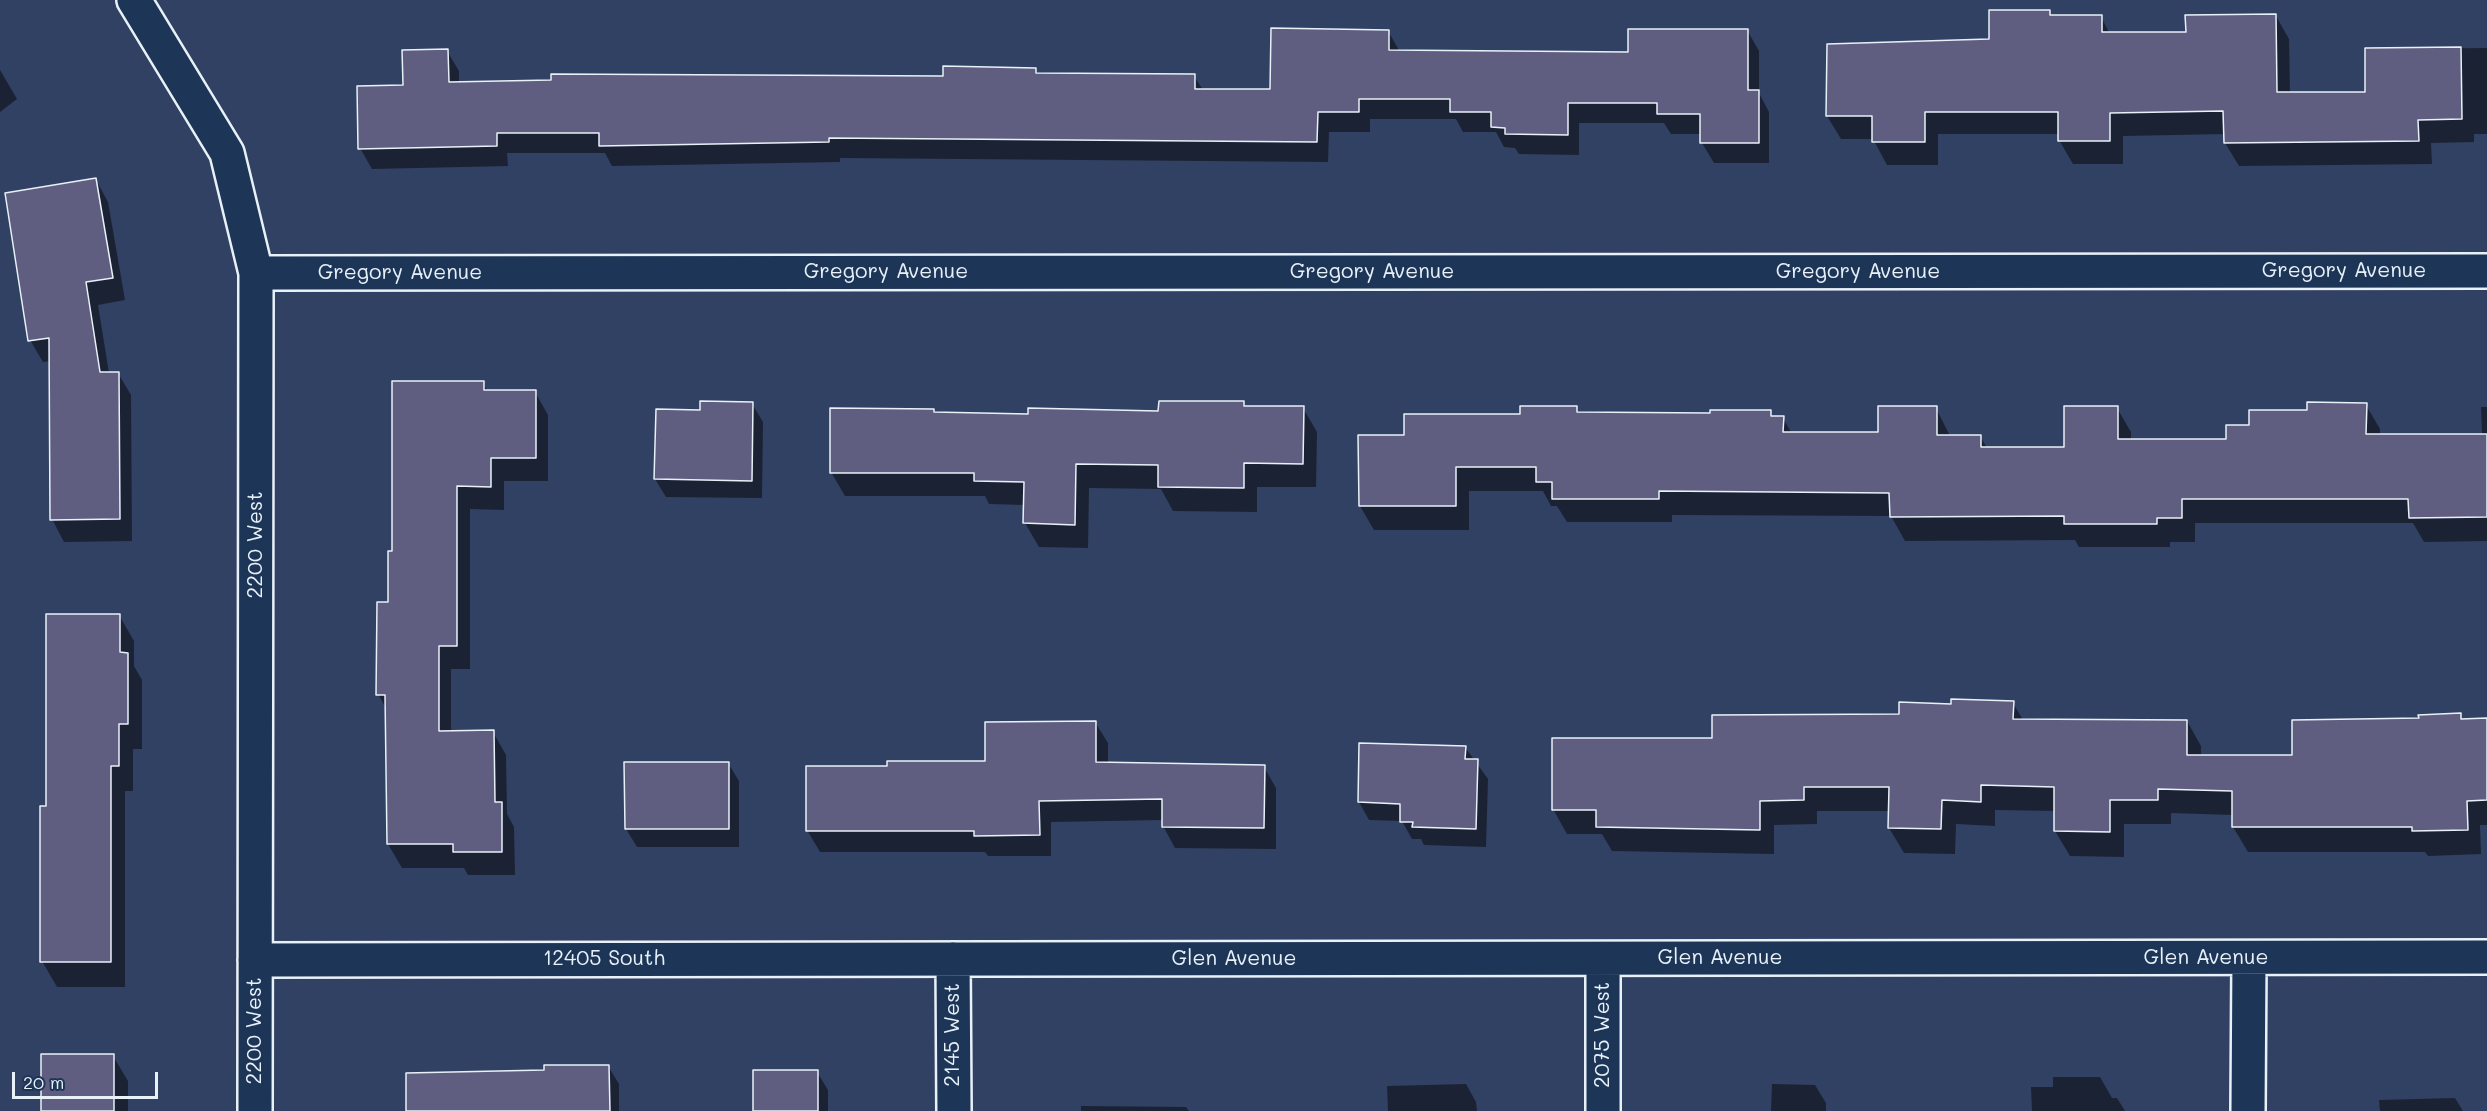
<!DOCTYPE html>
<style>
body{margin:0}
#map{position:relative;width:2487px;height:1111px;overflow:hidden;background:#314163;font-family:Mali,sans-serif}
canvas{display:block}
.scale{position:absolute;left:12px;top:1072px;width:146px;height:27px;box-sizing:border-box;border:3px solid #e8f1f8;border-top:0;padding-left:8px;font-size:18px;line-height:21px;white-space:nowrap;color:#e8f1f8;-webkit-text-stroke:4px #1d3557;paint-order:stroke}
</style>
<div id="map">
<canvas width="2487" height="1111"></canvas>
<div class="scale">20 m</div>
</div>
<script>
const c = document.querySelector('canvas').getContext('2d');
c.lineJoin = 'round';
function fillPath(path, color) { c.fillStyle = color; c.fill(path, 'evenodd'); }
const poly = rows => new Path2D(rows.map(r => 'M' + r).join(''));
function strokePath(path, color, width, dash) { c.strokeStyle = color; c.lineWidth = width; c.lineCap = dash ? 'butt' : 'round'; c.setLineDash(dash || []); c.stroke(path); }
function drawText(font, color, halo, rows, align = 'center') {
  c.font = font + ' Mali,sans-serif'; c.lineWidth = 4.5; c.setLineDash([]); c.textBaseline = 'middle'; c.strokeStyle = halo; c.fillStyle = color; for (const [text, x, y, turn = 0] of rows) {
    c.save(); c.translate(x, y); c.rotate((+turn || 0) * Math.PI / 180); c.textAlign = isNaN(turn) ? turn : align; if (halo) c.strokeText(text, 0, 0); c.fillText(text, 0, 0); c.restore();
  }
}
fillPath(poly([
 [2049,12,2052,17,2101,17,2110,34,2187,34,2276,16,2289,39,2290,94,2367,94,2366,49,2487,48,2487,134,2474,134,2474,142,2431,143,2432,164,2239,166,2225,143,2225,134,2123,136,2123,164,2073,164,2059,140,2059,134,1938,134,1938,165,1887,165,1873,139,1841,139,1827,116,1828,45,1990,41],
 [1747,30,1759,51,1759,93,1769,112,1769,163,1714,163,1702,143,1702,134,1671,134,1664,123,1579,123,1579,155,1519,154,1515,148,1504,147,1496,132,1463,132,1456,119,1370,119,1370,132,1329,132,1328,162,840,158,840,162,612,166,605,153,507,153,508,166,372,169,360,148,404,86,447,51,459,71,459,83,944,77,1035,69,1038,75,1194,76,1203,90,1272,90,1388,31,1400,52,1630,54],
 [0,70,17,99,0,112],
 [96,180,108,202,125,300,98,305,109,373,118,373,131,395,132,541,64,542,52,519,50,361,43,362,30,340],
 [483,383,488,392,535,392,548,415,548,481,504,481,504,510,470,509,470,669,451,669,451,732,493,732,506,755,507,814,514,827,515,875,468,875,464,868,402,868,388,844,387,710,378,694,393,553],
 [1243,403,1246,408,1303,408,1317,432,1316,487,1257,487,1257,512,1173,511,1161,489,1089,488,1088,548,1039,547,1025,523,1025,505,989,504,985,496,845,496,831,472,933,410,935,414,1029,415,1160,413],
 [752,404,763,422,762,498,666,497,655,479,702,411],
 [2366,405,2380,429,2380,435,2482,435,2481,407,2487,407,2487,541,2424,542,2413,523,2195,523,2195,542,2170,542,2170,547,2079,547,2075,540,1905,541,1891,516,1672,515,1672,522,1567,522,1557,506,1551,506,1543,491,1469,491,1469,530,1374,530,1360,506,1406,436,1576,408,1579,414,1712,415,1770,412,1773,418,1783,418,1792,434,1880,434,1936,408,1950,436,1980,436,1987,448,2065,448,2117,408,2131,432,2131,440,2227,440,2250,426,2308,411],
 [119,615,134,641,134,666,142,680,142,749,133,749,133,791,125,791,125,987,57,987,42,961,47,807],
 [2013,703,2023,720,2187,721,2201,746,2201,756,2294,756,2420,720,2460,715,2463,720,2487,720,2487,825,2480,825,2481,854,2428,856,2425,852,2248,852,2233,827,2233,815,2171,813,2171,824,2124,824,2124,857,2070,856,2055,831,2056,811,1995,810,1995,826,1956,824,1955,854,1904,853,1889,828,1890,811,1817,811,1817,824,1774,825,1774,854,1612,851,1602,834,1567,834,1553,809,1713,739,1901,715,1953,705],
 [1095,722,1108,743,1108,764,1264,767,1276,788,1276,849,1175,848,1163,826,1163,820,1051,822,1051,856,988,856,985,852,820,852,807,830,889,767,986,763],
 [1465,747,1488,779,1486,847,1424,845,1421,839,1412,839,1402,821,1369,820,1359,802],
 [728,763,739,781,739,847,637,847,626,829],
 [113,1056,128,1081,128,1111,42,1111],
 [608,1066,619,1084,619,1111,408,1111,546,1071],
 [817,1072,828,1090,828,1111,755,1111],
 [2053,1077,2100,1077,2112,1098,2117,1098,2125,1111,2032,1111,2031,1087,2053,1087],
 [1466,1084,1476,1102,1477,1111,1388,1111,1387,1086],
 [1772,1084,1815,1085,1826,1103,1826,1111,1771,1111],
 [2455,1098,2463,1111,2380,1111,2379,1100],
 [1081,1106,1186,1107,1189,1111,1081,1111]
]), '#0007');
const building = poly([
 [1989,10,2050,10,2050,15,2102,15,2102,32,2186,32,2185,15,2276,14,2277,92,2365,92,2365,48,2461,47,2462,119,2418,120,2419,141,2224,143,2223,111,2110,113,2110,141,2058,141,2058,112,1925,112,1925,142,1872,142,1872,116,1826,116,1827,44,1989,39,1989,10],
 [1271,28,1389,30,1389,50,1628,52,1628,29,1748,29,1748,90,1759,90,1759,143,1700,143,1700,114,1657,114,1657,103,1568,103,1568,135,1505,134,1505,128,1491,127,1491,112,1450,112,1450,99,1359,99,1359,112,1318,112,1317,142,829,138,829,142,599,146,599,133,497,133,497,146,358,149,357,86,403,85,402,50,448,49,449,82,551,80,551,74,943,76,943,66,1036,68,1036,73,1195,74,1195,89,1270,89,1271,28],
 [96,178,113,278,86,282,100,372,119,372,120,519,50,520,49,338,28,341,5,193,96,178],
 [392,381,484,381,484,390,536,390,536,458,491,458,491,487,457,486,457,646,439,646,439,731,494,730,495,802,502,802,502,852,453,852,453,844,387,844,385,695,376,695,377,602,388,602,388,551,392,551,392,381],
 [700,401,753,402,752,481,654,479,656,409,700,410,700,401],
 [1159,401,1244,401,1244,406,1304,406,1303,464,1244,463,1244,488,1158,487,1158,465,1076,464,1075,525,1023,523,1024,482,974,481,974,473,830,473,830,408,934,409,934,412,1028,414,1028,408,1158,411,1159,401],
 [2307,402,2367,403,2366,434,2487,434,2487,517,2409,518,2408,499,2182,499,2182,518,2157,518,2157,524,2064,524,2064,516,1890,517,1889,493,1659,491,1659,499,1552,499,1552,482,1536,482,1536,467,1456,467,1456,506,1359,506,1358,435,1404,435,1404,414,1520,414,1520,406,1577,406,1577,412,1710,413,1710,410,1771,410,1771,416,1784,416,1783,432,1878,432,1878,406,1937,406,1937,435,1981,435,1981,447,2064,447,2064,406,2118,406,2118,439,2226,439,2226,425,2249,425,2249,410,2307,410,2307,402],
 [46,614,120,614,120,652,128,653,128,724,119,724,119,766,111,766,111,962,40,962,40,806,46,806,46,614],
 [1951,699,2014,701,2013,719,2187,720,2187,755,2292,755,2292,720,2419,718,2418,715,2461,713,2461,719,2487,718,2487,800,2467,801,2468,830,2412,831,2412,827,2232,827,2232,791,2158,789,2158,800,2110,800,2110,832,2054,831,2054,787,1981,785,1981,802,1942,800,1941,829,1888,828,1889,787,1804,787,1804,800,1760,801,1760,830,1596,827,1596,810,1552,810,1552,738,1712,738,1712,715,1899,714,1899,702,1951,704,1951,699],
 [1096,721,1096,762,1265,765,1264,828,1162,827,1162,799,1039,801,1040,835,974,836,974,831,806,831,806,766,887,766,887,761,985,761,985,722,1096,721],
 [1359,743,1466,746,1465,759,1478,759,1476,829,1412,827,1413,822,1400,822,1400,804,1358,802,1359,743],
 [624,762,729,762,729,829,625,829,624,762],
 [41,1054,114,1054,114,1111,41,1111,41,1054],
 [544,1065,609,1065,610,1111,406,1111,406,1073,544,1070,544,1065],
 [753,1070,818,1070,818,1111,753,1111,753,1070]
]);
fillPath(building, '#605e80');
strokePath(building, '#e8f1f8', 1.5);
const minor = poly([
 [134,0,227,153,256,273,255,1111],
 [256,273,2487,271],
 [953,959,954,1111],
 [255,960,2487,957],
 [1603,1111,1603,959],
 [2248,1111,2249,958]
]);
strokePath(minor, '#e8f1f8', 38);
strokePath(minor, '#1d3557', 33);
drawText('21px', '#e8f1f8', '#1d3557', [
 ["Gregory Avenue",2344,271],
 ["Gregory Avenue",886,272],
 ["Gregory Avenue",1372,272],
 ["Gregory Avenue",1858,272],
 ["Gregory Avenue",400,273],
 ["2200 West",256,545,-90],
 ["Glen Avenue",1720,958],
 ["Glen Avenue",2206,958],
 ["12405 South",604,959],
 ["Glen Avenue",1234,959],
 ["2200 West",255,1031,-90],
 ["2145 West",953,1035,-90],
 ["2075 West",1603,1035,-90]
]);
</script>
